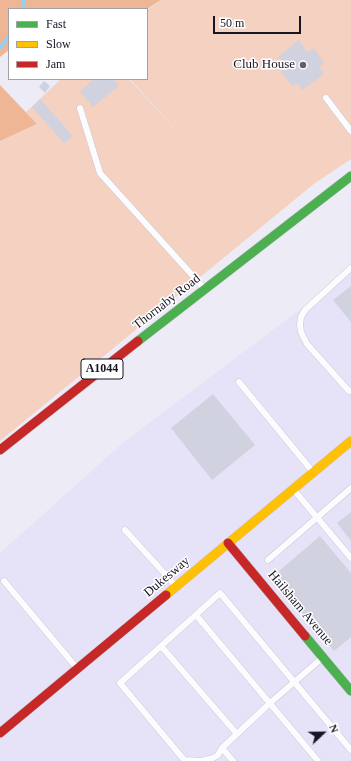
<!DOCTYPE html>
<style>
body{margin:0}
#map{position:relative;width:351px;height:761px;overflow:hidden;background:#edebf5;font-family:Georgia,serif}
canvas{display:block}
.legend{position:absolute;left:8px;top:8px;width:140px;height:72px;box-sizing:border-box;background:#fff;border:1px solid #a2a1a7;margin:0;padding:5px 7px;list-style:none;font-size:12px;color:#171423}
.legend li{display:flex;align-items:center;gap:8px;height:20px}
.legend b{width:20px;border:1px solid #a2a1a7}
.north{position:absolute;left:303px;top:713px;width:40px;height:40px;-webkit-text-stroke:3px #fff;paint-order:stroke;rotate:68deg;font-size:11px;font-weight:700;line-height:16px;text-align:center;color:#171423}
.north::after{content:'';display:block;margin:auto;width:14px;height:18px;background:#171423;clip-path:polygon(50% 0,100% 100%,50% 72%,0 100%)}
.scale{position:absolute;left:213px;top:16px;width:88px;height:18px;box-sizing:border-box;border:2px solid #171423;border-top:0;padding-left:5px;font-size:12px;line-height:14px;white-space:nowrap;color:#171423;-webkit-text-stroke:3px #fff;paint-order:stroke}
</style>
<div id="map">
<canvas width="351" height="761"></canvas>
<ul class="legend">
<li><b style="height:5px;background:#4caf50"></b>Fast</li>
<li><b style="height:5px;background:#ffc107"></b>Slow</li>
<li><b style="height:5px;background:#c62828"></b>Jam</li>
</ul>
<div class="north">N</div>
<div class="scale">50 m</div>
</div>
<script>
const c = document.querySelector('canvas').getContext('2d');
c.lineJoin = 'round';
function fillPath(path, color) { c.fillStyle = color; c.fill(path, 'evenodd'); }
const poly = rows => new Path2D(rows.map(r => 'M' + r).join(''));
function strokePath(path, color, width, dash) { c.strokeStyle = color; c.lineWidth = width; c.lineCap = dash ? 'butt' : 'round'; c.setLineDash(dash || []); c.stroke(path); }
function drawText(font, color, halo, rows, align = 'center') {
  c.font = font + ' Georgia,serif'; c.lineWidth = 3; c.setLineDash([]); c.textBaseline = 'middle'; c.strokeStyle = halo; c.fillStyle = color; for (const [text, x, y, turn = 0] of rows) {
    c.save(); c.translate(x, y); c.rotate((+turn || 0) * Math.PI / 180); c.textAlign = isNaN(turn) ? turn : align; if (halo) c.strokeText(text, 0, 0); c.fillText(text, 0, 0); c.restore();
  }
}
fillPath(poly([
 [351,271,351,761,0,761,0,553,125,441]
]), '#e6e3f9');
fillPath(poly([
 [161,0,351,0,351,159,315,183,0,441,0,141,37,124,26,112,61,79,129,79,204,161,130,79,147,79,147,10]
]), '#f4d1c1');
fillPath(poly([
 [0,0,161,0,147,9,9,9,9,50,0,57],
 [0,85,37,124,0,141]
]), '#eeb695');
strokePath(poly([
 [22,9,24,0],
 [0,48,9,36]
]), '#8dd3f8', 3.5);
fillPath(poly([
 [299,40,307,52,314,48,324,63,319,67,324,74,302,90,298,83,292,86,281,71,286,67,278,57],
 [94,79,113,79,119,86,93,107,80,91],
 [44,81,50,86,45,93,39,87],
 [40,99,73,136,64,143,32,107],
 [351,286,351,322,333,300],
 [213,394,255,445,212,480,171,428],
 [351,512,351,541,337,523],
 [320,536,351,573,351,637,334,651,272,577]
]), '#d1d2df');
const lane = poly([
 [326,98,351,131],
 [80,108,100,173,202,286],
 [351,268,305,310,301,317,300,325,301,332,307,344,349,391,351,391],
 [239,382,313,472],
 [294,490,351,558],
 [125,530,175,585],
 [268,560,351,488],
 [4,581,76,667],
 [196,615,318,761],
 [161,646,237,734],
 [222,748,233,761],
 [185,760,201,761,213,758,218,755,222,748,270,703,322,658],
 [185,761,120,683,220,593,351,750]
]);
const fast = poly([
 [138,341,351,176],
 [305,636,351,691]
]);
const slow = poly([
 [166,595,351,441]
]);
const jam = poly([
 [0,450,138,341],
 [228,543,305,636],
 [0,733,166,595]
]);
strokePath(lane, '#c9c7d4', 7);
strokePath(fast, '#c9c7d4', 10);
strokePath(slow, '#c9c7d4', 10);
strokePath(jam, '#c9c7d4', 10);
strokePath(lane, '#fcfcfe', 6);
strokePath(fast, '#4caf50', 9);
strokePath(slow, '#ffc107', 9);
strokePath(jam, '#c62828', 9);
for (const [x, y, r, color] of [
 [303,65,4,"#625f6c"]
]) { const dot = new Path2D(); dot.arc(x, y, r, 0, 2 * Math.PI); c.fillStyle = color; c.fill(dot); strokePath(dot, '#fff', 1.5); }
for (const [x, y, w] of [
 [102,369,42]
]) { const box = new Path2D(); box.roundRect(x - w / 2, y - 10, w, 20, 3); c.fillStyle = '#fff'; c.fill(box); strokePath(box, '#171423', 1); }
drawText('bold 12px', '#171423', null, [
 ["A1044",102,369]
]);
drawText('13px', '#171423', '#fff', [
 ["Club House",295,65]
], 'right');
drawText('13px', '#171423', '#fff', [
 ["Thornaby Road",167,302,-38],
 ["Dukesway",167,577,-40],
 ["Hailsham Avenue",300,608,50]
]);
</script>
